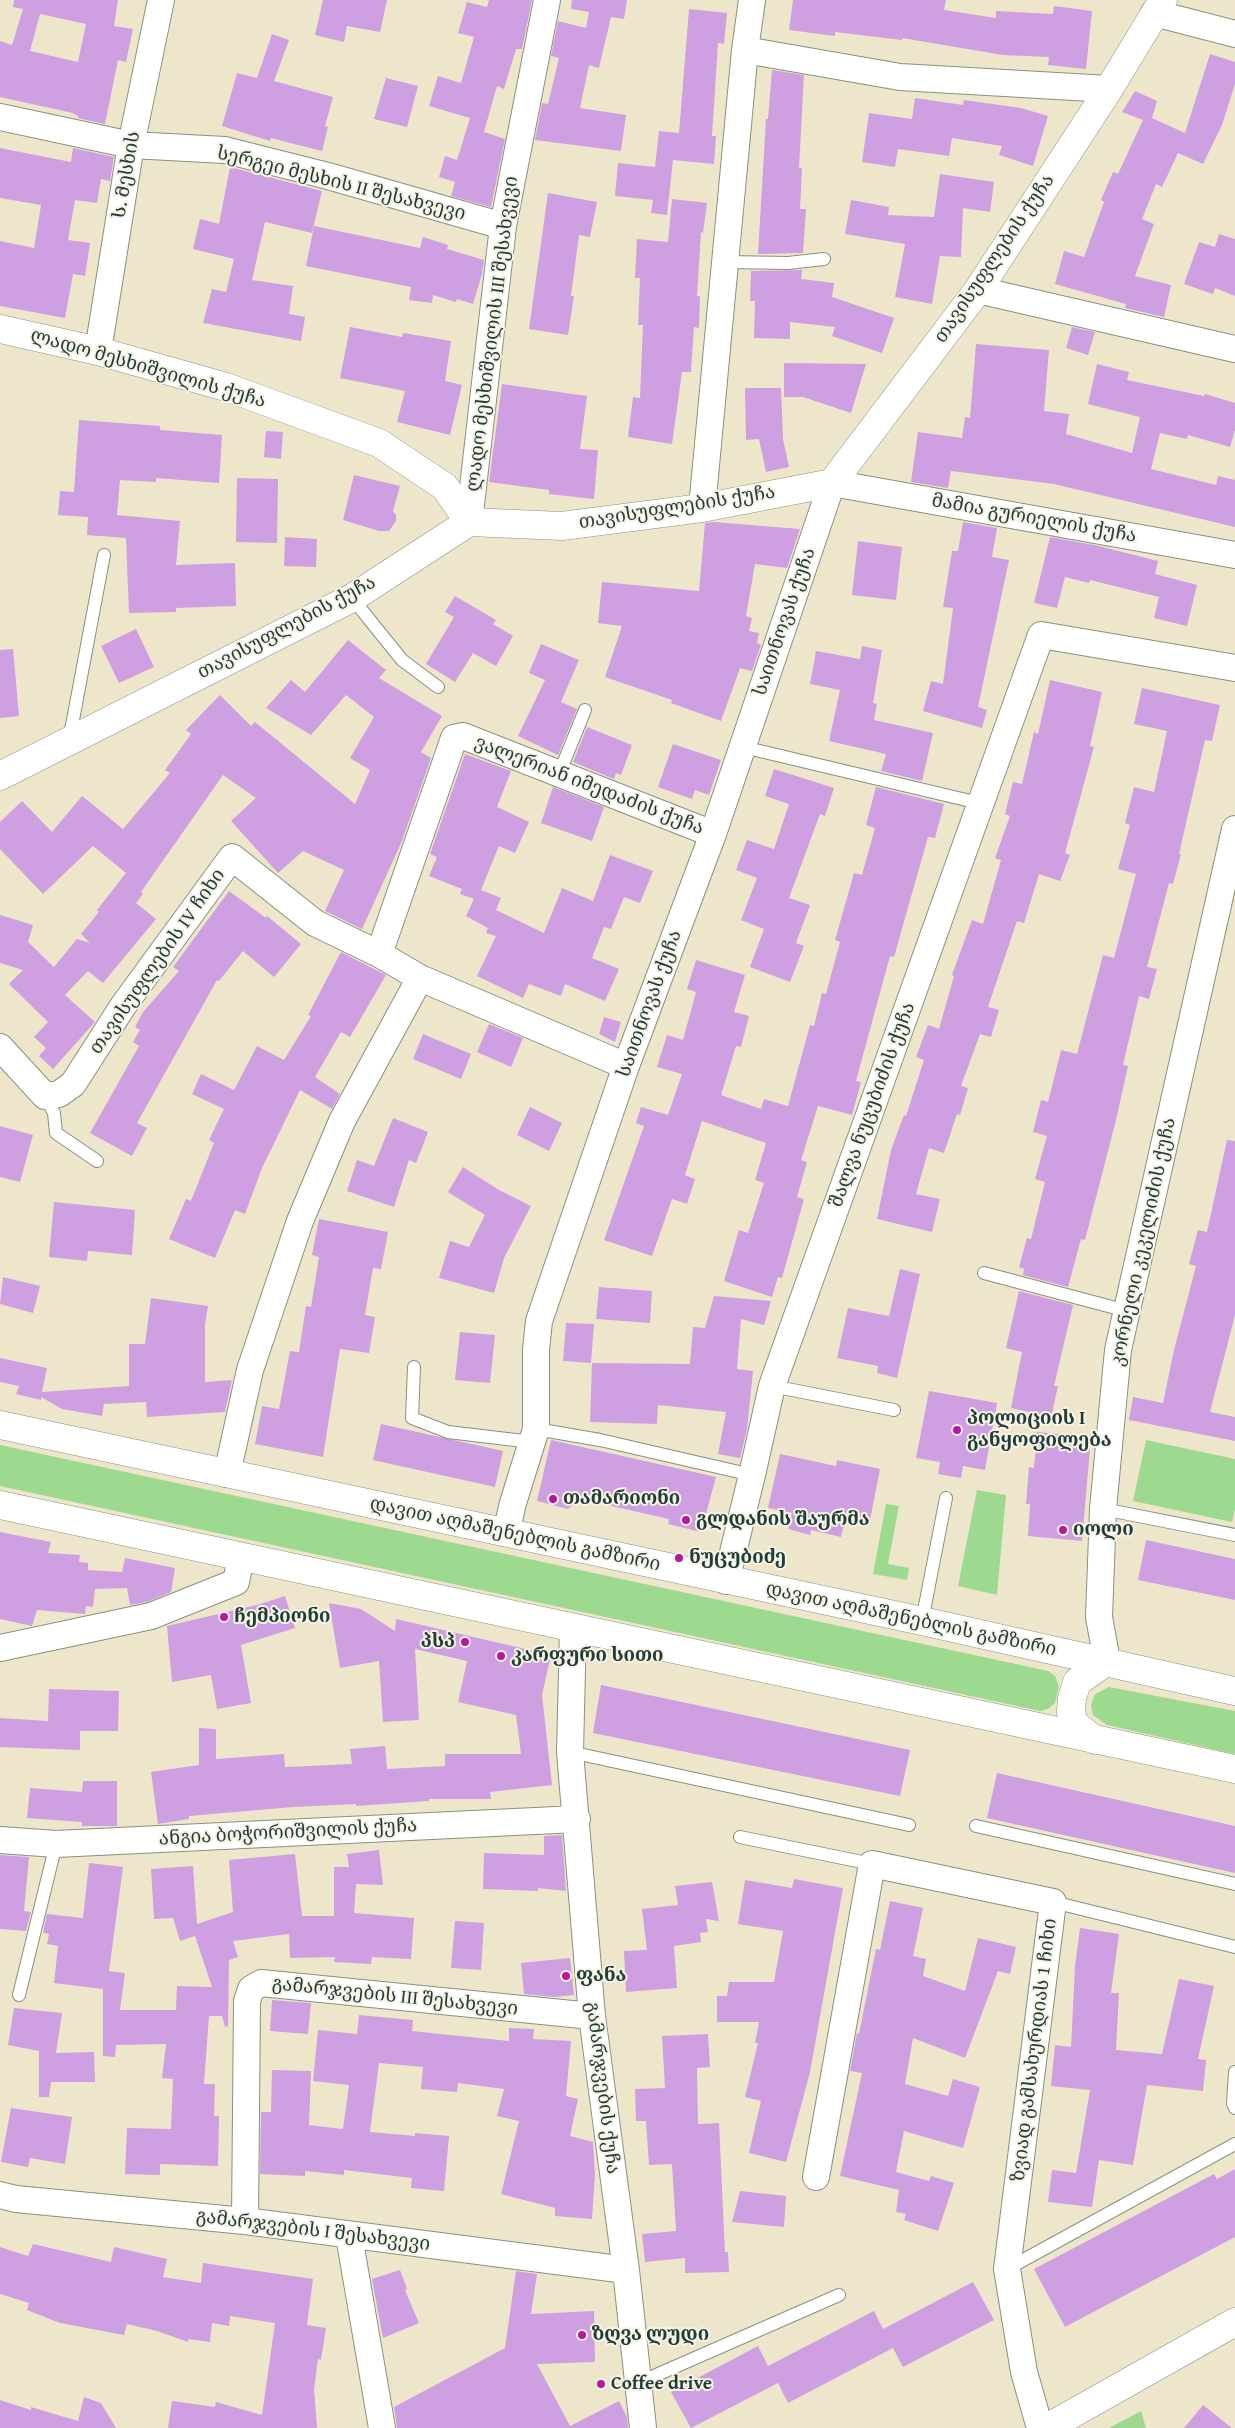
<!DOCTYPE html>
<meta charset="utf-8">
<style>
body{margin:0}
canvas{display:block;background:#eee6ca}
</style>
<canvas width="1235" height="2428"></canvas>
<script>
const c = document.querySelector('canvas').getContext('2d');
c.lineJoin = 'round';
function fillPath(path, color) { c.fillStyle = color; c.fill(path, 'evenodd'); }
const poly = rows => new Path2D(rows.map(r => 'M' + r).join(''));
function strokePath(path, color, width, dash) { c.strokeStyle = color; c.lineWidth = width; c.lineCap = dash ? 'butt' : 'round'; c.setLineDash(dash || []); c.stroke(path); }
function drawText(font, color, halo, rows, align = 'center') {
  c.font = font + ' "Gentium Book Plus","Noto Serif Georgian",serif'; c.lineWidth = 4; c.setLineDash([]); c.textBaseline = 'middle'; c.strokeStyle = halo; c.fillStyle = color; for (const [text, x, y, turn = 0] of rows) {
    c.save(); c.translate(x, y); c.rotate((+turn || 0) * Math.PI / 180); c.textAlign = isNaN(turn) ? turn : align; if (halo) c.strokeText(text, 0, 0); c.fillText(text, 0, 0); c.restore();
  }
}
fillPath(poly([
 [1146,1440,1235,1459,1235,1509,1232,1522,1133,1501],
 [0,1445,1025,1666,1048,1671,1055,1676,1059,1686,1055,1703,1048,1709,1040,1711,0,1486],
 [977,1490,1006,1495,997,1595,958,1586],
 [886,1504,899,1506,888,1564,909,1568,907,1580,873,1574],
 [1109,1687,1235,1711,1235,1754,1107,1725,1093,1715,1091,1705,1095,1694],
 [1141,2411,1146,2428,1109,2428]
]), '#9dda8f');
fillPath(poly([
 [14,0,118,0,114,26,133,29,126,62,118,60,105,124,78,118,78,116,73,113,0,97,0,41,12,45,23,9,13,7],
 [40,14,86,24,78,62,30,51],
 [323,0,387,0,380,32,347,26,344,42,315,35],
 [489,0,532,0,522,49,516,49,504,89,497,86,484,132,505,139,491,207,451,196,455,182,439,177,445,156,457,160,470,118,429,106,438,76,461,83,474,37,458,33,467,2,487,7],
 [572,0,627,0,624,19,611,17,599,68,589,65,580,108,626,115,621,151,535,140,542,103,548,104,559,58,551,56,558,21,586,28,589,12,571,9],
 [793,0,946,0,944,10,996,18,996,11,1053,14,1054,6,1092,11,1086,69,1048,65,1049,57,1003,55,902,38,902,40,835,32,835,36,789,30],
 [689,9,727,13,724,44,718,43,712,136,716,136,714,164,673,160,667,215,651,213,653,200,615,196,618,163,655,167,659,131,679,133],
 [272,34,289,40,274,81,333,97,325,126,328,127,322,151,271,138,270,141,222,126,237,73,257,78],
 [1210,54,1235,62,1235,84,1222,125,1203,164,1178,153,1162,187,1156,184,1142,219,1154,224,1135,276,1171,285,1164,317,1125,308,1126,304,1055,284,1064,251,1084,257,1104,202,1101,200,1113,172,1118,174,1143,120,1122,112,1135,91,1157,101,1152,118,1185,133],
 [772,70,804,75,799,168,802,168,800,209,806,209,803,253,758,254,766,119,768,119],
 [386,78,418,86,407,127,374,119],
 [915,98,963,105,964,100,1021,108,1048,116,1033,166,999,155,1002,146,952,138,949,156,898,149,895,167,862,162,869,113,912,119],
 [0,148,71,162,73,148,114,157,110,181,101,179,97,203,75,200,68,240,90,243,85,276,73,274,65,318,0,306,0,241,34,248,41,205,0,198],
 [230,167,322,191,312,233,265,222,252,280,293,286,289,314,305,317,301,341,203,323,212,289,226,292,234,259,193,249,200,219,219,224],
 [940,174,994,182,990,212,963,208,961,257,940,256,932,304,895,297,905,244,845,234,851,200,889,207,888,215,934,217],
 [548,193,597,202,590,237,579,235,571,296,574,296,568,335,529,329],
 [672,199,707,203,703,233,701,232,697,296,700,296,699,328,694,327,691,372,682,372,672,444,628,437,633,397,640,398,643,325,638,325,640,278,635,278,637,239,668,242],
 [314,226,420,248,423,237,448,245,447,249,484,260,482,274,473,304,457,299,456,302,433,295,432,303,409,300,411,287,306,266],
 [1219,234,1235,239,1235,296,1215,288,1213,294,1184,284,1199,242,1215,247],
 [802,270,801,279,834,283,832,297,894,318,882,353,832,336,835,327,790,322,790,339,754,338,755,301,750,301,751,271],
 [350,327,402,337,403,333,451,341,445,381,462,385,450,435,397,422,405,391,340,378],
 [1072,327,1095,332,1088,355,1066,348],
 [976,344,1049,350,1044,411,1069,414,1066,434,1132,453,1140,417,1088,404,1097,364,1129,372,1127,380,1204,396,1205,394,1235,403,1235,430,1230,447,1188,435,1187,439,1160,433,1151,469,1216,485,1218,476,1235,480,1235,527,1054,484,951,471,948,488,911,482,918,432,962,438,965,417,970,418],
 [784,363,866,364,851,413,803,397,784,397],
 [502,384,587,396,580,449,598,450,594,499,549,494,549,490,489,482],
 [745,388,781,388,783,439,789,467,766,472,759,439,746,440],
 [79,420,160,426,160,430,222,435,219,483,156,478,156,482,120,480,117,515,180,521,176,565,235,563,236,606,176,608,176,612,129,613,126,538,87,535,88,517,58,515,60,491,74,492],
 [266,431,283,432,281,459,264,457],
 [354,475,400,486,393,511,396,515,396,521,389,531,379,531,343,520],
 [237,478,278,479,277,543,236,542],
 [714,522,800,529,787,568,755,564,746,616,752,618,749,631,759,633,757,643,761,645,752,671,740,668,721,721,671,703,672,700,605,677,622,626,598,623,602,582,699,591,705,523],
 [963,522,997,528,992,557,1009,560,978,707,987,710,982,728,923,711,931,681,943,684,953,608,943,607,952,551,958,551],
 [285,537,317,539,316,567,284,566],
 [1050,537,1099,546,1158,561,1155,574,1197,585,1187,626,1154,618,1159,597,1090,580,1089,583,1065,577,1057,608,1034,603],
 [858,541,902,547,896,600,852,595],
 [455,596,496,620,493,624,513,636,496,666,473,653,455,682,426,664,454,617,445,612],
 [136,629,154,667,119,683,101,646],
 [348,640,386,670,379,678,442,716,421,752,431,758,402,841,362,929,325,911,344,870,303,851,278,873,231,821,256,798,223,775,141,892,143,894,136,903,156,919,103,983,88,971,65,995,95,1022,53,1069,39,1056,46,1048,34,1037,48,1022,9,984,23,970,0,963,0,915,33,925,28,942,54,967,77,939,90,943,81,934,99,912,97,910,126,873,93,846,43,894,0,849,0,822,22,801,52,832,82,796,123,829,170,773,165,770,191,734,186,730,220,695,251,726,255,722,355,804,370,770,350,758,374,717,346,695,311,735,266,708,291,680,305,692],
 [541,644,579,660,561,702,577,709,558,755,518,736,545,680,529,673],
 [862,646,882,650,873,703,877,704,874,720,933,733,922,781,881,771,886,754,829,741,840,690,810,684,816,651,860,659],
 [13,649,19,716,0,718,0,650],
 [1050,680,1102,692,1090,746,1094,747,1065,853,1070,855,1060,881,1039,874,1024,923,1017,921,988,1007,999,1010,991,1037,980,1034,961,1086,968,1088,960,1115,957,1114,944,1153,929,1148,916,1194,940,1199,932,1232,877,1219,891,1150,904,1115,906,1116,924,1060,916,1057,928,1025,939,1029,954,976,952,975,972,920,983,924,1001,860,995,858,1010,816,1005,814,1013,782,1022,784,1034,732,1038,734],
 [1142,688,1220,705,1212,741,1205,740,1179,854,1181,854,1173,884,1169,883,1147,967,1157,969,1149,999,1139,996,1123,1065,1128,1066,1116,1120,1085,1240,1081,1239,1068,1287,1023,1275,1024,1269,1019,1267,1027,1238,1031,1239,1045,1182,1035,1179,1047,1136,1033,1132,1041,1100,1048,1102,1061,1050,1077,1054,1103,955,1114,958,1136,874,1118,869,1130,825,1125,823,1134,787,1154,792,1167,731,1134,724],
 [587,727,632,745,621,775,616,773,614,779,573,762],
 [673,744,721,760,709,795,695,790,692,799,658,787],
 [465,754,511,771,497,807,529,822,515,853,499,846,481,890,501,898,496,910,544,933,562,888,593,901,610,855,653,871,640,903,624,897,611,929,604,927,592,958,619,969,605,1001,565,984,561,996,529,984,523,998,477,976,496,936,486,933,488,928,466,916,474,899,460,894,462,889,429,876,437,857,430,854],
 [774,769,834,788,825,816,820,814,789,898,810,905,796,943,804,946,790,982,750,967,764,929,741,920,757,878,736,870,747,840,774,849,789,804,765,796],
 [553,787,604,807,592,841,541,823],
 [876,787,944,804,935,838,928,837,894,957,890,956,856,1081,861,1082,852,1115,818,1106,801,1160,807,1162,797,1197,804,1199,782,1278,778,1277,772,1297,724,1281,739,1230,748,1233,764,1183,755,1180,766,1143,702,1121,685,1175,695,1179,687,1204,672,1199,652,1256,604,1240,644,1126,636,1123,641,1107,668,1115,682,1074,657,1067,667,1035,683,1040,696,992,687,989,696,960,745,975,734,1012,749,1016,741,1047,736,1046,721,1095,761,1109,764,1099,788,1106,810,1025,814,1026,822,993,826,994,840,942,835,940,854,873,862,875,875,828,866,825],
 [229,891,266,918,267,916,301,944,274,977,243,951,219,981,217,980,137,1123,147,1128,132,1156,90,1133,139,1046,133,1042,140,1030,135,1027,143,1012,179,971,173,967],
 [341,952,386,975,350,1037,341,1032,315,1077,340,1094,332,1109,300,1090,262,1168,245,1214,235,1210,215,1258,169,1239,186,1199,191,1201,214,1143,209,1140,224,1109,192,1094,201,1074,234,1090,257,1046,284,1060,311,1016,308,1015],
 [604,1017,621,1022,615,1042,599,1034],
 [489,1024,523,1038,511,1067,477,1052],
 [423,1034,471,1054,461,1079,413,1059],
 [530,1107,562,1123,549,1151,517,1135],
 [393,1118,428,1132,416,1163,409,1160,394,1207,347,1191,357,1160,374,1166],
 [0,1126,33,1135,20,1182,0,1177],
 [1227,1140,1235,1141,1235,1315,1210,1412,1235,1417,1235,1441,1129,1420,1133,1397,1163,1403,1174,1350,1196,1266,1189,1264,1198,1230,1207,1232],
 [463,1167,499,1190,531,1206,504,1258,494,1293,439,1278,450,1241,469,1247,485,1215,448,1192],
 [54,1202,135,1210,132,1255,88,1251,87,1261,49,1257],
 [319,1219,388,1232,381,1269,373,1268,365,1315,375,1317,369,1353,340,1349,323,1457,255,1444,262,1406,279,1409,290,1351,299,1352,306,1306,311,1307,319,1257,312,1255],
 [900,1269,920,1274,897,1378,877,1373,878,1366,837,1358,848,1308,889,1316],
 [3,1277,40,1286,33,1313,0,1304],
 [599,1287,652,1291,650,1323,596,1319],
 [1019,1291,1073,1305,1054,1386,1058,1386,1051,1417,1011,1408,1022,1352,1006,1348],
 [714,1296,771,1301,764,1325,741,1319,737,1369,753,1371,747,1429,740,1458,718,1454,726,1412,658,1405,657,1424,590,1422,592,1363,690,1364,693,1327,705,1328],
 [151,1298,208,1306,205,1324,205,1382,232,1380,225,1412,147,1417,146,1402,104,1404,102,1416,62,1409,41,1397,41,1400,16,1394,19,1386,0,1382,0,1358,47,1368,42,1392,129,1386,129,1344,145,1344],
 [566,1323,594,1324,591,1363,563,1361],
 [460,1332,495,1335,490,1383,455,1380],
 [929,1391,997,1403,985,1470,963,1466,961,1478,938,1474,940,1462,916,1458],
 [381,1424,503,1451,495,1487,373,1460],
 [1037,1432,1091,1437,1082,1541,1028,1536,1030,1504,1026,1504,1029,1467,1034,1468],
 [551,1440,716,1477,701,1532,668,1524,669,1519,580,1499,568,1509,537,1501],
 [780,1454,836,1466,837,1460,880,1469,870,1520,846,1515,841,1537,811,1530,810,1535,788,1529,792,1513,768,1508],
 [0,1532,51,1542,48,1553,80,1555,79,1562,88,1563,88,1570,122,1572,125,1558,175,1568,171,1592,147,1602,130,1605,127,1588,95,1589,93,1607,86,1606,85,1614,37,1610,32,1626,0,1619],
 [1146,1540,1235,1559,1235,1600,1138,1580],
 [285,1596,295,1628,241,1645,251,1703,217,1709,211,1675,172,1682,167,1626,257,1605],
 [329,1603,361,1609,395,1631,396,1619,551,1655,542,1695,552,1785,490,1792,491,1799,429,1799,429,1801,356,1806,356,1804,293,1807,189,1816,189,1819,158,1824,151,1772,199,1765,199,1728,216,1729,216,1759,284,1754,285,1767,352,1764,350,1749,385,1746,387,1769,445,1766,445,1754,521,1754,516,1715,458,1702,467,1661,415,1649,419,1720,383,1722,379,1661,340,1668],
 [601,1685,910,1750,900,1796,593,1733],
 [49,1689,119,1691,118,1731,80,1731,80,1750,0,1747,0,1718,48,1721],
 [997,1773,1235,1826,1235,1873,987,1818],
 [83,1781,117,1781,117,1826,82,1826,82,1822,27,1818,30,1788,82,1792],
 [562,1835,566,1891,538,1888,538,1891,483,1889,484,1853,544,1855,544,1836],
 [379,1850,383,1885,356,1884,354,1913,414,1918,411,1959,372,1957,371,1964,334,1962,335,1957,290,1958,289,1934,233,1941,238,1957,229,1960,228,2026,225,2027,222,2016,209,2016,204,2084,215,2084,214,2116,219,2116,218,2166,160,2164,160,2175,125,2174,127,2128,171,2129,173,2079,162,2078,166,2044,116,2045,115,2057,103,2056,103,1989,54,1983,58,1946,47,1944,49,1934,43,1933,47,1914,83,1918,89,1863,123,1867,109,1971,125,1973,120,2010,176,2010,177,1986,212,1987,195,1936,180,1941,173,1918,154,1919,151,1869,193,1866,197,1924,233,1912,229,1860,295,1854,302,1916,334,1916,334,1867,349,1867,347,1854],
 [0,1855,29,1857,24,1911,31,1912,26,1931,0,1929],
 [794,1879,843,1888,810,2072,786,2162,749,2153,761,2101,745,2097,758,2043,755,2043,759,2022,717,2022,717,1996,727,1996,729,1982,774,1982,783,1931,738,1924,745,1880,792,1888],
 [712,1882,719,1921,706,1919,708,1932,700,1933,701,1942,674,1946,677,1988,626,1992,624,1951,647,1950,642,1909,678,1905,675,1886],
 [890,1901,923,1908,913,1956,926,1959,923,1976,965,1991,978,1938,1016,1947,1010,1974,998,1971,965,2058,913,2038,905,2084,948,2096,953,2079,980,2087,963,2148,904,2131,896,2172,929,2181,931,2176,954,2183,938,2231,904,2220,906,2214,896,2212,899,2190,840,2176,862,2073,850,2071,857,2033,859,2034,876,1949,880,1950],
 [455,1921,484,1923,481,1970,451,1968],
 [1080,1928,1119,1934,1111,1993,1119,1993,1116,2050,1162,2054,1179,1979,1214,1986,1198,2059,1206,2060,1203,2091,1147,2085,1133,2165,1099,2160,1092,2207,1048,2202,1052,2170,1076,2173,1090,2090,1051,2086,1055,2045,1071,2047,1075,1966],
 [570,1958,574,1995,554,1997,524,1994,521,1963],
 [272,2000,311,2003,308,2034,270,2031],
 [14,2008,62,2013,56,2053,94,2052,95,2082,51,2082,49,2097,39,2097,39,2051,8,2045],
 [359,2015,413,2020,412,2031,509,2041,509,2028,534,2029,533,2039,571,2041,566,2096,578,2099,570,2136,593,2142,595,2174,592,2219,555,2216,555,2208,501,2194,519,2121,497,2116,504,2089,458,2083,457,2092,421,2089,423,2067,379,2063,370,2132,415,2136,415,2133,449,2136,444,2191,411,2188,412,2178,344,2170,344,2175,305,2171,305,2176,260,2174,261,2112,271,2112,272,2070,311,2071,309,2125,343,2129,349,2085,313,2081,318,2030,357,2034],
 [708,2034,710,2067,697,2068,698,2124,719,2123,725,2252,728,2252,729,2272,685,2273,685,2258,645,2262,642,2234,676,2231,672,2164,649,2165,646,2121,636,2121,635,2089,665,2088,662,2036],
 [11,2108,72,2117,65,2164,30,2158,28,2167,1,2162],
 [1235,2169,1235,2237,1065,2327,1034,2269,1214,2174,1217,2179],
 [740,2191,786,2196,784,2227,732,2222],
 [33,2244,111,2262,114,2247,167,2259,163,2277,201,2283,203,2263,313,2279,307,2325,326,2328,321,2360,318,2359,314,2389,317,2428,168,2428,172,2401,215,2407,216,2402,262,2415,275,2323,230,2316,229,2326,212,2323,210,2342,188,2339,188,2342,157,2331,127,2324,124,2335,60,2323,27,2310,29,2303,0,2294,0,2247,28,2256],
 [400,2270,407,2289,405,2290,419,2323,383,2338,372,2279],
 [516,2271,537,2274,531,2314,594,2311,595,2362,537,2364,570,2426,619,2401,627,2417,628,2428,397,2428,394,2407,505,2348],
 [973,2282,994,2320,903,2367,893,2348,788,2403,778,2383,691,2428,671,2392,758,2346,768,2366,874,2311,883,2329],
 [84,2397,101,2403,116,2428,0,2428,0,2400,31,2410,31,2407,78,2421],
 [1203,2405,1232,2428,1184,2428]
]), '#cea0e2');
const service = poly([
 [725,262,788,263,824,259],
 [352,598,402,660,438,687],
 [69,741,104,555],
 [743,747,979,803],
 [559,774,585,710],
 [45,1096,54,1113,56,1133,97,1161],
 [984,1273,1127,1311],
 [414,1367,412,1418,448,1432,532,1442],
 [772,1386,894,1410],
 [536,1429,600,1440,752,1475],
 [1103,1509,1235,1535],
 [922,1621,946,1498],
 [570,1752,909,1825],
 [976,1826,1235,1884],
 [740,1837,872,1864],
 [1053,1902,1235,1947],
 [19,1995,56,1844],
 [1235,2072,1233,2104,1235,2108],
 [1007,2269,1235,2144],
 [638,2383,839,2295]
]);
const minor = poly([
 [752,0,745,50,900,77,1109,89],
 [1154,13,1235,34],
 [0,117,131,145,225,150,328,176,503,226],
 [978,290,1235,349],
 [98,351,131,145,161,0],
 [702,508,745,50],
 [469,522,503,226,547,0],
 [379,954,454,738,463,736,713,834],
 [0,1047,45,1096,59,1094,73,1084,123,1006,232,857,315,923,379,954,420,978,626,1066],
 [227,1474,250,1370,300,1221,342,1121,420,978],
 [506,1533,513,1503,536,1429,536,1350,539,1321,626,1066,713,834,832,483,1235,555],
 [726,1581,752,1475,772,1386,1041,635,1235,668],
 [573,1628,570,1752,592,2016,626,2270,643,2428],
 [0,1648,151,1616,236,1582,241,1557],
 [1107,1661,1099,1617,1103,1509,1118,1350,1235,829],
 [0,1840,56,1844,577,1819],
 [816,2177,872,1864,1053,1902,1007,2269,1024,2372,1040,2428],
 [0,2195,16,2199,245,2221,626,2270],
 [245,2221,247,2001,251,1989,261,1983,592,2016],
 [349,2236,382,2428]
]);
const tertiary = poly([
 [0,329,98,351,226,387,379,443,445,487,469,522],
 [0,776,352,598,469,522,562,526,702,508,832,483,978,290,1109,89,1163,0]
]);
const secondary = poly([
 [0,1425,922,1621,1235,1691],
 [0,1505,1235,1769],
 [1095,1740,1074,1724,1071,1712,1072,1698,1077,1682,1107,1661]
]);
const primary = poly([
 [1047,2428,1235,2322]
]);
strokePath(service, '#86927f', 14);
strokePath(minor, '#86927f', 28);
strokePath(tertiary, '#86927f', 29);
strokePath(secondary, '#86927f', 29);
strokePath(primary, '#86927f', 29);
strokePath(service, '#fff', 12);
strokePath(minor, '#fff', 26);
strokePath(tertiary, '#fff', 28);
strokePath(secondary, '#fff', 28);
strokePath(primary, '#fff', 28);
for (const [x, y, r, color] of [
 [957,1430,5,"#b5179e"],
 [553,1499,5,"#b5179e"],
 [686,1520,5,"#b5179e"],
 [1063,1530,5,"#b5179e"],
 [679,1558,5,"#b5179e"],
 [224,1617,5,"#b5179e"],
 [465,1642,5,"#b5179e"],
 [501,1656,5,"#b5179e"],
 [566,1976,5,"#b5179e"],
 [582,2335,5,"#b5179e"],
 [601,2384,5,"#b5179e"]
]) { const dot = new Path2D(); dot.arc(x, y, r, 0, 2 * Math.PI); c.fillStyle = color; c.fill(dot); strokePath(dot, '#f7f3e8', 2); }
drawText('19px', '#1f3d34', '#f7f3e8', [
 ["Ს. Მესხის",127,175,-80],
 ["სერგეი მესხის II შესახვევი",341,184,14],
 ["თავისუფლების ქუჩა",995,259,-56],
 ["ლადო მესხიშვილის III შესახვევი",493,334,-83],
 ["ლადო მესხიშვილის ქუჩა",148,369,16],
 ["თავისუფლების ქუჩა",677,508,-9],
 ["მამია გურიელის ქუჩა",1034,519,10],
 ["საითნოვას ქუჩა",785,622,-71],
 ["თავისუფლების ქუჩა",287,628,-28],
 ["ვალერიან იმედაძის ქუჩა",589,786,21],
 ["თავისუფლების IV ჩიხი",158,962,-55],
 ["საითნოვას ქუჩა",650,1004,-70],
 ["შალვა ნუცუბიძის ქუჩა",873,1105,-70],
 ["კორნელი კეკელიძის ქუჩა",1144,1242,-78],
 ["დავით აღმაშენებლის გამზირი",515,1535,12],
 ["დავით აღმაშენებლის გამზირი",911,1620,12],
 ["ანგია ბოჭორიშვილის ქუჩა",288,1833,-3],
 ["გამარჯვების III შესახვევი",395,1997,6],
 ["ზვიად გამსახურდიას 1 ჩიხი",1035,2050,-83],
 ["გამარჯვების ქუჩა",602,2088,83],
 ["გამარჯვების I შესახვევი",313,2231,7]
]);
drawText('bold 19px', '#1f3d34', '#f7f3e8', [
 ["პოლიციის I",967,1419],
 ["განყოფილება",967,1441],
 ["თამარიონი",563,1499],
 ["გლდანის შაურმა",696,1520],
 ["იოლი",1073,1530],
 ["ნუცუბიძე",689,1558],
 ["ჩემპიონი",234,1617],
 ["პსპ",455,1642,"right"],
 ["კარფური სითი",511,1656],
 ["ფანა",576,1976],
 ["ზღვა ლუდი",592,2335],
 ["Coffee drive",611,2384]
], 'left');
</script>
